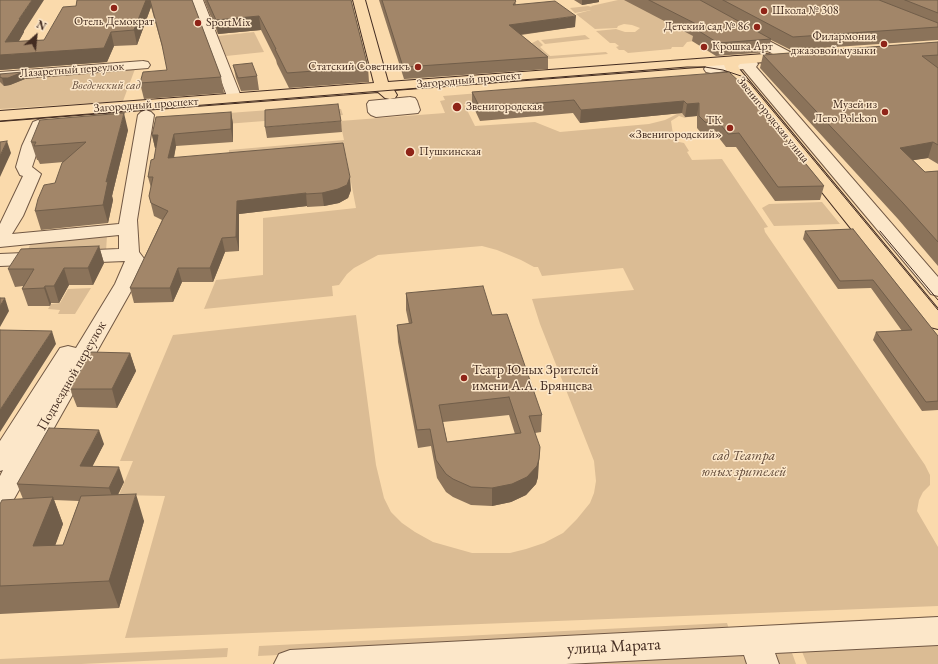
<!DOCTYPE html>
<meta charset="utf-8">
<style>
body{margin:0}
#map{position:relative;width:938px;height:664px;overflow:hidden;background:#fadaac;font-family:"EB Garamond",serif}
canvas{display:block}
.north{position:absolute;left:16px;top:16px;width:40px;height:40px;-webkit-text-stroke:3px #fce7c9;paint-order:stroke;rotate:27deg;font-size:11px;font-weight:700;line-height:16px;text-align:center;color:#432c21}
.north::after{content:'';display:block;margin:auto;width:14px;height:18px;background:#432c21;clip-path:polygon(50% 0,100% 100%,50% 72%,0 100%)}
</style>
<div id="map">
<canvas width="938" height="664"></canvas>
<div class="north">N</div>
</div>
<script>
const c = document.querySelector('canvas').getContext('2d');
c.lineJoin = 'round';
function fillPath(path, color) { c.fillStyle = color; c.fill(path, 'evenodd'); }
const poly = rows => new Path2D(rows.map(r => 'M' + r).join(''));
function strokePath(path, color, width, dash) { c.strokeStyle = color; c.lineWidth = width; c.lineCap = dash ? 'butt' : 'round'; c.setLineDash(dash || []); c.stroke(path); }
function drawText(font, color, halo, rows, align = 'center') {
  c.font = font + ' "EB Garamond",serif'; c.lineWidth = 3; c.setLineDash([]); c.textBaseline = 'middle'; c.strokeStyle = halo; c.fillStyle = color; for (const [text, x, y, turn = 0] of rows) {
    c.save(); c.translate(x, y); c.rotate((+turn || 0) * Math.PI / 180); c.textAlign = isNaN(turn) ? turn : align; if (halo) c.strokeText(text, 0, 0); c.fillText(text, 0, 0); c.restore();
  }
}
fillPath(poly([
 [618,0,635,0,701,40,687,42,683,47,672,47,671,49,628,53,624,50,619,50,616,47,619,46,615,43,610,43,596,31,616,29,625,32,635,32,640,28,632,25,624,24,618,26,617,28,595,29,576,14,591,10,575,13,570,8,588,6,592,7,591,6],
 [254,32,264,52,226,56,218,36],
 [585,35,590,39,545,44,541,40],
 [538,40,543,45,540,47,550,56,606,52,608,54,549,59,543,57,531,47,532,43],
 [135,69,123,101,0,109,0,78],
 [700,75,726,84,464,104,475,126,535,122,560,132,649,124,665,120,683,111,685,117,691,116,685,118,679,116,671,121,674,141,684,143,689,151,687,152,692,160,722,159,768,227,764,228,765,232,925,465,930,475,930,485,923,492,919,500,917,511,938,547,938,606,125,638,165,496,119,495,133,461,120,461,173,335,356,315,376,465,384,498,391,512,402,523,415,532,433,542,472,553,510,553,526,549,544,543,563,533,577,519,590,503,594,493,596,481,594,461,540,324,532,299,634,290,623,268,542,276,538,267,534,267,521,260,497,250,482,246,378,255,354,268,347,274,339,285,332,286,333,296,204,309,216,280,263,275,263,218,356,208,346,156,300,160,229,161,229,150,344,140,340,121,445,113,440,101,445,100,443,96],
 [337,105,338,109,341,109,343,115,173,128,175,117],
 [822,202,840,224,774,226,762,208,769,204],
 [107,235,106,252,26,255,31,242],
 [91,288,75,314,58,314,60,310,48,309,51,304,60,303,68,289],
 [938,616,938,621,793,629,790,623],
 [727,623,730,632,258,656,259,646],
 [938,642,938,664,807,664,801,649],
 [228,648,227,657,81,664,0,664,0,659],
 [791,650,796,664,776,664,776,656,778,653,783,651],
 [741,655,749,664,502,664]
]), '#dbbc94');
const minor = poly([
 [191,0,203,0,242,99,240,102,235,103,230,102,228,99,191,0],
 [744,28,792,53,794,56,792,59,782,59,740,35,738,32,740,29,744,28],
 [736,56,756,61,758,64,756,67,938,277,938,296,931,294,743,69,711,73,706,72,704,69,706,66,711,65,731,62,729,60,731,57,736,56],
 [143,61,148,62,150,65,148,68,0,80,0,72,143,61],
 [410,97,415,98,417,101,420,110,418,113,376,117,371,115,368,112,367,104,369,101,410,97],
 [146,110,151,112,154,115,137,220,139,252,145,260,143,267,135,284,10,506,0,509,0,476,3,470,0,471,0,441,60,348,68,346,76,348,115,284,125,261,0,266,0,254,119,249,119,235,0,247,0,224,23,176,20,175,16,167,22,146,33,122,38,120,43,122,46,125,32,167,41,174,23,216,12,234,119,224,138,115,141,112,146,110],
 [938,617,938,645,775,653,779,664,747,664,744,655,566,664,274,664,279,654,290,650,938,617]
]);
const major = poly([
 [353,0,365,0,388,82,791,52,796,53,798,56,796,59,791,60,740,64,738,66,740,70,938,309,938,329,930,327,911,304,728,74,724,65,394,90,397,95,395,98,390,99,385,98,378,92,0,121,0,111,374,83,353,0]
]);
strokePath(minor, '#715844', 2);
strokePath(major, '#432c21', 2);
fillPath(minor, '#fce7c9');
fillPath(major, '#fadaac');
strokePath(poly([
 [0,121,687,67,705,67,723,70,741,76,749,82,938,310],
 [880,231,938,300]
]), '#432c21', 1);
fillPath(poly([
 [77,0,192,0,221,77,224,93,144,99,140,83,167,70,165,57,151,7,137,45,114,46,107,62,0,70,24,31,24,32,19,41,44,40,76,6],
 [204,0,351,0,368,67,369,82,289,88,277,64,276,60,261,30,218,34],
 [379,0,515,0,516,5,575,27,521,35,548,57,548,69,405,79,404,79],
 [574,0,599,0,599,2,582,5],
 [624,0,938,0,938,40,791,50,771,40,768,52,716,56,692,41,693,36],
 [938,42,938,164,928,158,913,160,925,172,938,171,938,266,898,219,760,68,763,55],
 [233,65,257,76,259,90,241,91,236,78],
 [0,74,25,79,10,85,4,86,0,82],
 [744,86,744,88,824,186,820,200,775,201,736,147,726,147,719,138,703,135,697,128,697,116,685,117,682,113,580,123,573,113,480,121,472,104,472,92],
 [231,112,233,124,233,142,176,146,174,158,351,190,348,198,339,203,324,206,307,207,307,206,239,214,239,251,225,252,213,282,182,282,173,302,134,303,130,288,162,220,154,216,149,196,151,188,148,177,154,159,156,148,155,148,152,135],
 [341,121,342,132,267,138,265,127],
 [128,130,112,196,113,200,108,223,41,230,35,211,55,183,64,162,40,164,38,160,37,160,31,142],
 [853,229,938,336,938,410,922,411,873,340,876,332,902,331,871,288,838,289,803,239,805,231],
 [99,246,104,263,93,285,69,285,59,303,51,303,50,306,28,306,22,289,23,286,15,287,8,269],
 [406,293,492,315,542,415,541,432,535,433,538,477,536,484,526,495,511,502,492,506,471,505,453,497,446,492,437,478,431,446,418,448,398,342,397,325,409,324,406,310],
 [509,415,515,434,447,442,443,422],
 [130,353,136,371,117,408,77,407,70,389],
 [104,444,92,466,124,482,118,495,144,521,119,608,0,614,0,504,23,499,17,484],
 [54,500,79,501,63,545,55,545,63,524]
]), '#8b735a');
fillPath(poly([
 [32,0,44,0,24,31,24,32,11,55,111,32,114,46,107,62,0,70,0,55,5,42,19,19],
 [146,0,150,0,151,7,137,45,134,30],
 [582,0,599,0,599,2,582,5],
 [259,16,261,30,218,34,216,20],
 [576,16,575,27,509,36,509,25],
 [23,72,25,79,10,85,4,86,2,78],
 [684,101,682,113,580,123,581,110],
 [699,103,697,116,685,117,687,104],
 [231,112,233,124,233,142,231,129],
 [124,113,128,130,112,196,113,200,108,223,103,205,106,182],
 [174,134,176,146,171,171,168,158],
 [152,135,158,135,161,147,155,148],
 [7,141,11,153,0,177,0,156],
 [933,142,928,158,895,163,900,148],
 [350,177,351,190,348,198,339,203,324,206,322,193],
 [306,193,307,206,239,214,239,251,236,237,237,201],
 [222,238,225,252,213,282,210,268],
 [99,246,104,263,93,285,88,268],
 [64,268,69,285,59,303,54,286],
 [178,268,182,282,173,302,170,288],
 [45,286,51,303,50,306,44,288],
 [5,298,9,311,0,327,0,306],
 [52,331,56,344,0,432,0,410],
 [130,353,136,371,117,408,112,389],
 [99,430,104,444,85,481,80,466],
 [540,447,538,477,536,484,526,495,511,502,492,506,492,488],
 [119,467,124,482,114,502,109,488],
 [136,494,144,521,119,608,109,581],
 [53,497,63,524,45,574,33,546]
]), '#715e4a');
const building = poly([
 [0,0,32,0,19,19,20,19,5,42,44,40,63,7,76,6,77,0,146,0,134,30,111,32,104,48,0,55,0,0],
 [150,0,192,0,221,77,140,83,143,72,167,70,162,45,150,0],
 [207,0,351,0,368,67,287,73,275,49,276,49,259,16,216,20,207,0],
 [382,0,515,0,516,1,513,5,555,1,576,16,509,25,548,57,405,67,403,67,382,0],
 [649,0,700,0,771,39,718,43,694,28,702,27,649,0],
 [723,0,879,0,938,23,938,27,793,37,723,0],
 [905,0,938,0,938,13,905,0],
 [938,42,938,55,922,56,938,68,938,145,933,142,900,148,925,172,938,171,938,242,903,203,763,55,938,42],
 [252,63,257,76,238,78,233,65,252,63],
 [23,72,8,78,2,78,0,77,0,74,23,72],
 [729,72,744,86,742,86,824,186,778,187,739,133,728,134,721,125,705,122,699,116,699,103,687,104,684,101,581,110,574,100,480,108,472,92,729,72],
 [338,104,341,121,265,127,265,110,338,104],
 [231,112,231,129,174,134,168,158,343,143,350,177,347,185,338,189,322,193,306,194,306,193,237,201,236,237,222,238,210,268,178,268,170,288,130,288,163,219,168,211,151,203,149,196,153,177,148,177,151,160,154,159,158,135,152,135,156,117,231,112],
 [124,113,106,182,108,181,103,205,35,211,38,199,44,185,55,183,62,163,86,142,34,146,36,142,31,142,40,120,124,113],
 [7,141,0,156,0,142,7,141],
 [853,229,938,336,938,401,926,402,876,332,912,330,873,280,840,281,805,231,853,229],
 [99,246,88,268,64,268,54,286,45,286,44,288,22,289,34,269,8,269,21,249,99,246],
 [483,286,492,315,507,314,542,415,529,416,540,447,539,459,537,466,527,477,512,484,492,488,471,487,453,479,446,474,436,460,430,429,417,430,397,325,412,323,406,293,483,286],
 [509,397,521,433,447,442,439,405,509,397],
 [0,298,5,298,0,306,0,298],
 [0,330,52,331,0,410,0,330],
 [91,352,130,353,112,389,70,389,91,352],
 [49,428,99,430,80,466,119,467,109,488,17,484,49,428],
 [136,494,109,581,0,586,0,504,2,500,53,497,33,546,63,545,81,496,136,494]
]);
fillPath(building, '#a28669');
strokePath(building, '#715e4a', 1);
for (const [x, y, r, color] of [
 [114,8,4,"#8f2418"],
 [764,11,4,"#8f2418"],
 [198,23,4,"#8f2418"],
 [757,27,4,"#8f2418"],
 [884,44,4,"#8f2418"],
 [704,47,4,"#8f2418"],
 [418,67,4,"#8f2418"],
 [457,107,5,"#8f2418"],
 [885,112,4,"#8f2418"],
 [730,128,4,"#8f2418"],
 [410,152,5,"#8f2418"],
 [464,378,4,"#8f2418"]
]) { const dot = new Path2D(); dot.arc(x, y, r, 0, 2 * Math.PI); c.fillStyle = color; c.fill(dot); strokePath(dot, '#fce7c9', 1.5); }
drawText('12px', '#432c21', '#fce7c9', [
 ["Школа № 308",772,11],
 ["Отель Демократ",114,22,"center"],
 ["SportMix",206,23],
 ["Детский сад № 86",749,27,"right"],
 ["Филармония",876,37,"right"],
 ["джазовой музыки",876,51,"right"],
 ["Крошка Арт",712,47],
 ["Статский Советникъ",410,67,"right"],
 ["Музей из",877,105,"right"],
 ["Лего Polekon",877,119,"right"],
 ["Звенигородская",466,107],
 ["ТК",722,121,"right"],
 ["«Звенигородский»",722,135,"right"],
 ["Пушкинская",419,152]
], 'left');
drawText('12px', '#432c21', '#fce7c9', [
 ["Лазаретный переулок",72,70,-4],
 ["Загородный проспект",469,80,-5],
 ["Загородный проспект",146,105,-4],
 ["Звенигородская улица",773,120,51]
]);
drawText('italic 12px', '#614938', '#fce7c9', [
 ["Введенский сад",106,86]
]);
drawText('14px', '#432c21', '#fce7c9', [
 ["Театр Юных Зрителей",472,370],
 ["имени А.А. Брянцева",472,386]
], 'left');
drawText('14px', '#432c21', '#fce7c9', [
 ["Подъездной переулок",72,376,-60]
]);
drawText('italic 14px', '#614938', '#fce7c9', [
 ["сад Театра",744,456],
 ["юных зрителей",744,472]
]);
drawText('17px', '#432c21', '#fce7c9', [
 ["улица Марата",614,647,-3]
]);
</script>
